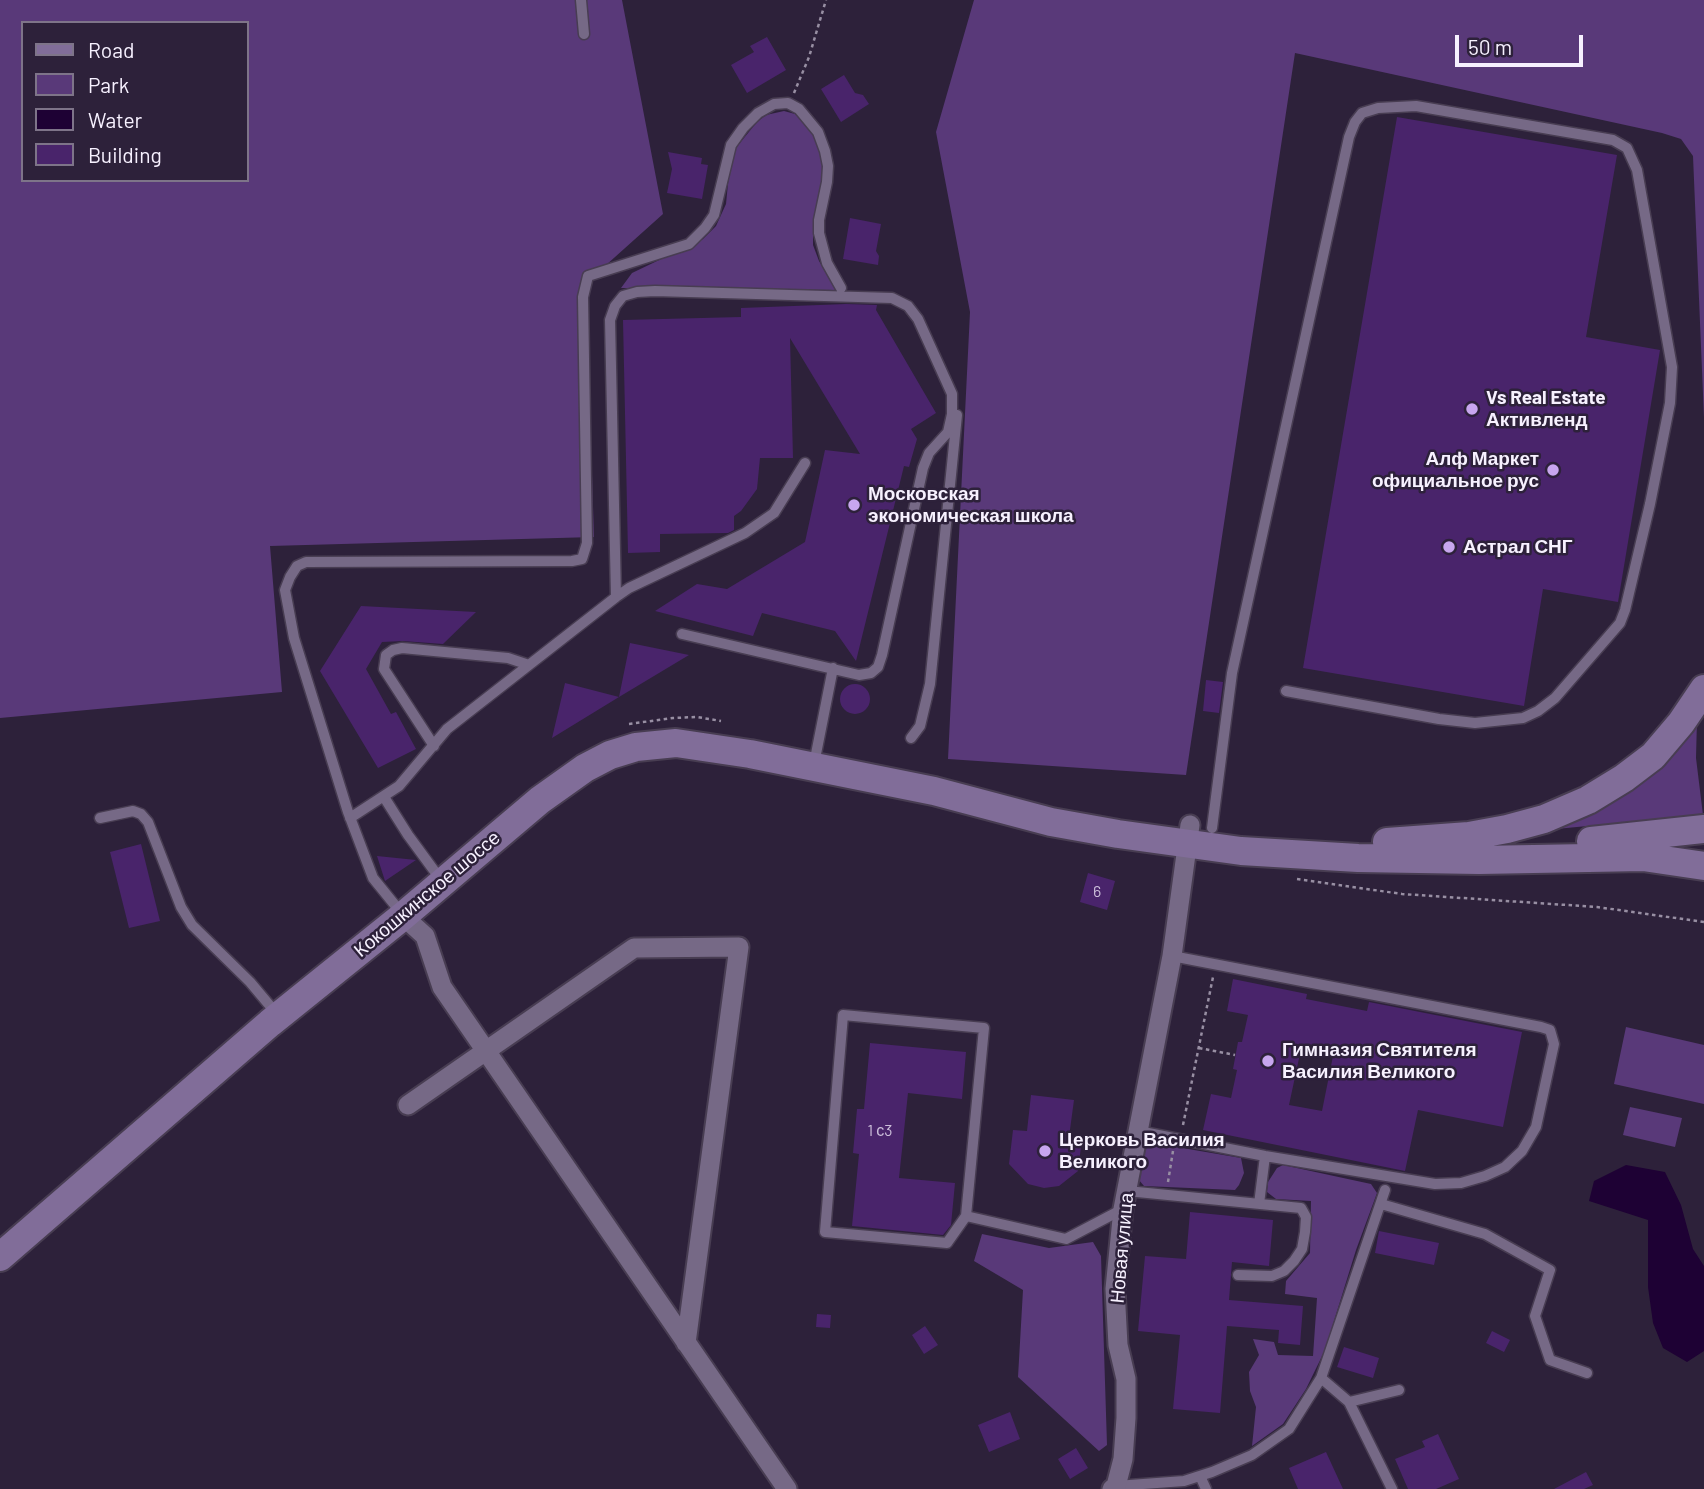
<!DOCTYPE html>
<meta charset="utf-8">
<style>
body{margin:0}
#map{position:relative;width:1704px;height:1489px;overflow:hidden;background:#2d213a;font-family:Barlow,sans-serif}
canvas{display:block}
.legend{position:absolute;left:21px;top:21px;width:228px;height:161px;box-sizing:border-box;background:#2d213a;border:2px solid #7e7489;margin:0;padding:9px 12px;list-style:none;font-size:21px;color:#f7f1ff}
.legend li{display:flex;align-items:center;gap:14px;height:35px}
.legend b{width:35px;border:2px solid #7e7489}
.scale{position:absolute;left:1455px;top:35px;width:128px;height:32px;box-sizing:border-box;border:4px solid #f7f1ff;border-top:0;padding-left:9px;font-size:21px;line-height:24px;white-space:nowrap;color:#f7f1ff;-webkit-text-stroke:5px #2d213a;paint-order:stroke}
</style>
<div id="map">
<canvas width="1704" height="1489"></canvas>
<ul class="legend">
<li><b style="height:9px;background:#816d99"></b>Road</li>
<li><b style="height:19px;background:#593979"></b>Park</li>
<li><b style="height:19px;background:#1e0134"></b>Water</li>
<li><b style="height:19px;background:#49246b"></b>Building</li>
</ul>
<div class="scale">50 m</div>
</div>
<script>
const c = document.querySelector('canvas').getContext('2d');
c.lineJoin = 'round';
function fillPath(path, color) { c.fillStyle = color; c.fill(path, 'evenodd'); }
const poly = rows => new Path2D(rows.map(r => 'M' + r).join(''));
function strokePath(path, color, width, dash) { c.strokeStyle = color; c.lineWidth = width; c.lineCap = dash ? 'butt' : 'round'; c.setLineDash(dash || []); c.stroke(path); }
function drawText(font, color, halo, rows, align = 'center') {
  c.font = font + ' Barlow,sans-serif'; c.lineWidth = 5; c.setLineDash([]); c.textBaseline = 'middle'; c.strokeStyle = halo; c.fillStyle = color; for (const [text, x, y, turn = 0] of rows) {
    c.save(); c.translate(x, y); c.rotate((+turn || 0) * Math.PI / 180); c.textAlign = isNaN(turn) ? turn : align; if (halo) c.strokeText(text, 0, 0); c.fillText(text, 0, 0); c.restore();
  }
}
fillPath(poly([
 [0,0,622,0,663,214,586,283,594,537,270,546,282,692,0,718],
 [23,23,247,23,247,180,23,180],
 [974,0,1704,0,1704,418,1693,156,1681,139,1662,133,1295,53,1186,775,948,759,970,312,936,132],
 [784,111,795,114,806,124,817,141,822,160,822,177,813,231,813,245,819,261,836,290,621,288,632,273,703,239,716,226,726,204,730,163,735,149,757,122,766,115],
 [1697,720,1696,758,1703,815,1556,829],
 [1626,1027,1704,1045,1704,1104,1614,1084],
 [1630,1107,1682,1118,1675,1147,1623,1135],
 [1159,1144,1241,1158,1244,1173,1239,1185,1235,1190,1144,1186,1139,1180,1142,1150,1148,1145],
 [1283,1165,1371,1184,1377,1193,1356,1250,1325,1350,1306,1389,1283,1424,1252,1446,1256,1407,1250,1391,1249,1372,1259,1355,1253,1339,1274,1342,1278,1355,1313,1356,1317,1298,1285,1294,1286,1281,1310,1253,1311,1201,1276,1199,1267,1192,1268,1182,1277,1168],
 [982,1234,1049,1248,1093,1242,1101,1256,1107,1445,1099,1451,1018,1377,1023,1290,974,1261]
]), '#593979');
fillPath(poly([
 [1626,1165,1665,1172,1681,1205,1693,1249,1704,1266,1704,1351,1687,1362,1663,1348,1653,1323,1648,1287,1648,1220,1589,1201,1594,1181]
]), '#1e0134');
fillPath(poly([
 [767,37,786,70,747,93,731,65,754,52,750,46],
 [844,75,855,93,863,95,869,104,841,122,821,89],
 [1397,117,1617,155,1586,337,1660,350,1618,602,1543,589,1524,706,1303,668],
 [668,152,702,158,701,164,708,165,702,199,667,193,672,169],
 [850,218,881,224,876,251,879,256,878,265,843,259],
 [846,304,877,305,876,310,936,413,911,429,917,439,909,467,904,466,856,661,835,631,762,613,753,636,655,611,697,584,727,589,805,542,825,450,860,454,790,338,793,458,760,458,757,489,741,511,734,516,734,530,728,533,660,534,660,552,628,553,623,320,741,317,741,308],
 [361,606,476,612,443,644,403,641,382,642,366,669,391,714,396,712,416,749,378,768,320,671],
 [630,643,689,655,619,697],
 [1206,680,1223,682,1219,713,1203,711],
 [565,683,619,697,552,738],
 '840 699a15 15 0 1 1 30 0a15 15 0 1 1-30 0Z',
 [141,844,160,921,129,928,110,852],
 [377,856,416,860,385,881],
 [1088,873,1115,881,1107,910,1080,902],
 [1233,979,1307,994,1306,999,1367,1011,1369,1002,1522,1032,1503,1127,1418,1110,1405,1171,1203,1130,1211,1094,1231,1098,1237,1070,1233,1069,1238,1042,1242,1042,1248,1015,1227,1011],
 [1301,1049,1333,1056,1322,1111,1289,1105],
 [870,1043,966,1052,962,1099,908,1093,899,1178,955,1183,951,1225,943,1235,852,1226,859,1154,853,1153,857,1109,864,1109],
 [1031,1095,1074,1100,1069,1137,1082,1139,1078,1171,1059,1186,1044,1188,1028,1184,1009,1164,1013,1130,1027,1131],
 [1190,1212,1273,1220,1269,1266,1232,1262,1229,1300,1303,1306,1300,1345,1278,1343,1279,1330,1227,1326,1220,1413,1173,1409,1180,1335,1138,1331,1145,1256,1186,1259],
 [1379,1231,1439,1243,1434,1265,1375,1253],
 [817,1314,831,1315,830,1328,816,1327],
 [925,1326,938,1345,924,1354,912,1335],
 [1492,1331,1510,1340,1504,1352,1486,1343],
 [1344,1347,1379,1358,1373,1378,1337,1367],
 [1010,1412,1020,1439,989,1452,978,1425],
 [1438,1434,1459,1479,1436,1489,1408,1489,1395,1459,1425,1447,1422,1441],
 [1076,1448,1088,1468,1070,1479,1058,1459],
 [1326,1452,1343,1489,1298,1489,1289,1468],
 [1586,1472,1593,1485,1584,1489,1554,1489]
]), '#49246b');
const service = poly([
 [581,0,584,34],
 [616,597,610,320,615,306,623,296,637,292,655,291,892,298,908,306,918,319,952,394,952,414,948,432,929,453,923,468,882,655,878,667,871,673,859,675,682,634],
 [911,738,920,726,930,684,957,415],
 [434,746,384,669,386,655,393,650,402,648,508,658,529,665],
 [814,764,833,668],
 [384,797,408,835,441,880],
 [100,818,133,811,141,814,148,822,181,907,192,925,250,982,276,1013],
 [350,818,399,786,447,729,616,597,629,588,745,533,774,513,805,463],
 [1212,828,1232,673,1349,137,1355,122,1362,113,1378,108,1416,106,1613,140,1627,148,1637,170,1672,367,1670,403,1650,504,1625,610,1620,623,1555,698,1538,711,1523,718,1475,723,1439,719,1286,691],
 [403,915,373,878,348,812,294,638,285,590,290,577,297,566,306,562,572,561,582,559,587,543,583,297,588,276,689,244,705,228,714,215,731,145,743,128,758,113,774,104,788,103,799,109,818,132,825,151,828,166,827,182,819,220,819,233,827,263,841,288],
 [1138,1131,1265,1156,1435,1184,1461,1183,1485,1176,1505,1167,1522,1151,1536,1127,1554,1044,1550,1030,1541,1027,1172,956],
 [1127,1191,1301,1208,1306,1217,1305,1232,1302,1249,1294,1261,1284,1271,1272,1276,1238,1275],
 [1259,1204,1265,1156],
 [1381,1204,1485,1234,1550,1270,1535,1316,1550,1360,1587,1373],
 [966,1216,984,1028,843,1015,825,1232,947,1243,966,1216,1066,1239,1123,1209],
 [1321,1378,1349,1402,1392,1489],
 [1349,1402,1399,1390],
 [1200,1476,1206,1489],
 [1116,1486,1184,1481,1212,1472,1252,1455,1289,1429,1321,1378,1385,1190]
]);
const minor = poly([
 [403,916,425,936,442,987,787,1489],
 [408,1105,634,948,739,947,686,1343],
 [1112,1489,1116,1486,1123,1459,1126,1418,1126,1379,1118,1345,1115,1289,1123,1209,1172,956,1190,825]
]);
const secondary = poly([
 [1591,841,1704,829],
 [1387,842,1469,836,1507,829,1544,819,1588,800,1624,778,1653,756,1681,723,1704,689],
 [0,1257,270,1023,403,916,540,800,585,768,610,755,636,747,676,743,750,754,934,791,1051,822,1118,834,1241,851,1358,858,1479,860,1643,857,1704,866]
]);
strokePath(service, '#483d52', 13);
strokePath(minor, '#483d52', 23);
strokePath(secondary, '#483d52', 32);
strokePath(poly([
 [794,93,809,57,826,0],
 [629,724,673,718,697,717,721,721],
 [1297,879,1402,894,1597,907,1704,922],
 [1199,1048,1235,1055],
 [1183,1125,1213,977],
 [1168,1182,1173,1151]
]), '#988fa3', 2.5, [3.5, 3.5]);
strokePath(service, '#766986', 10);
strokePath(minor, '#766986', 19);
strokePath(secondary, '#816d99', 28);
for (const [x, y, r, color] of [
 [1472,409,7,"#c8a6ef"],
 [1553,470,7,"#c8a6ef"],
 [854,505,7,"#c8a6ef"],
 [1449,547,7,"#c8a6ef"],
 [1268,1061,7,"#c8a6ef"],
 [1045,1151,7,"#c8a6ef"]
]) { const dot = new Path2D(); dot.arc(x, y, r, 0, 2 * Math.PI); c.fillStyle = color; c.fill(dot); strokePath(dot, '#2d213a', 2.5); }
drawText('16px', '#ccbeda', null, [
 ["6",1097,892],
 ["1 с3",880,1131]
]);
drawText('bold 19px', '#f7f1ff', '#2d213a', [
 ["Vs Real Estate",1486,398],
 ["Активленд",1486,420],
 ["Алф Маркет",1539,459,"right"],
 ["официальное рус",1539,481,"right"],
 ["Московская",868,494],
 ["экономическая школа",868,516],
 ["Астрал СНГ",1463,547],
 ["Гимназия Святителя",1282,1050],
 ["Василия Великого",1282,1072],
 ["Церковь Василия",1059,1140],
 ["Великого",1059,1162]
], 'left');
drawText('19px', '#f7f1ff', '#2d213a', [
 ["Кокошкинское шоссе",427,894,-40],
 ["Новая улица",1122,1248,-85]
]);
</script>
